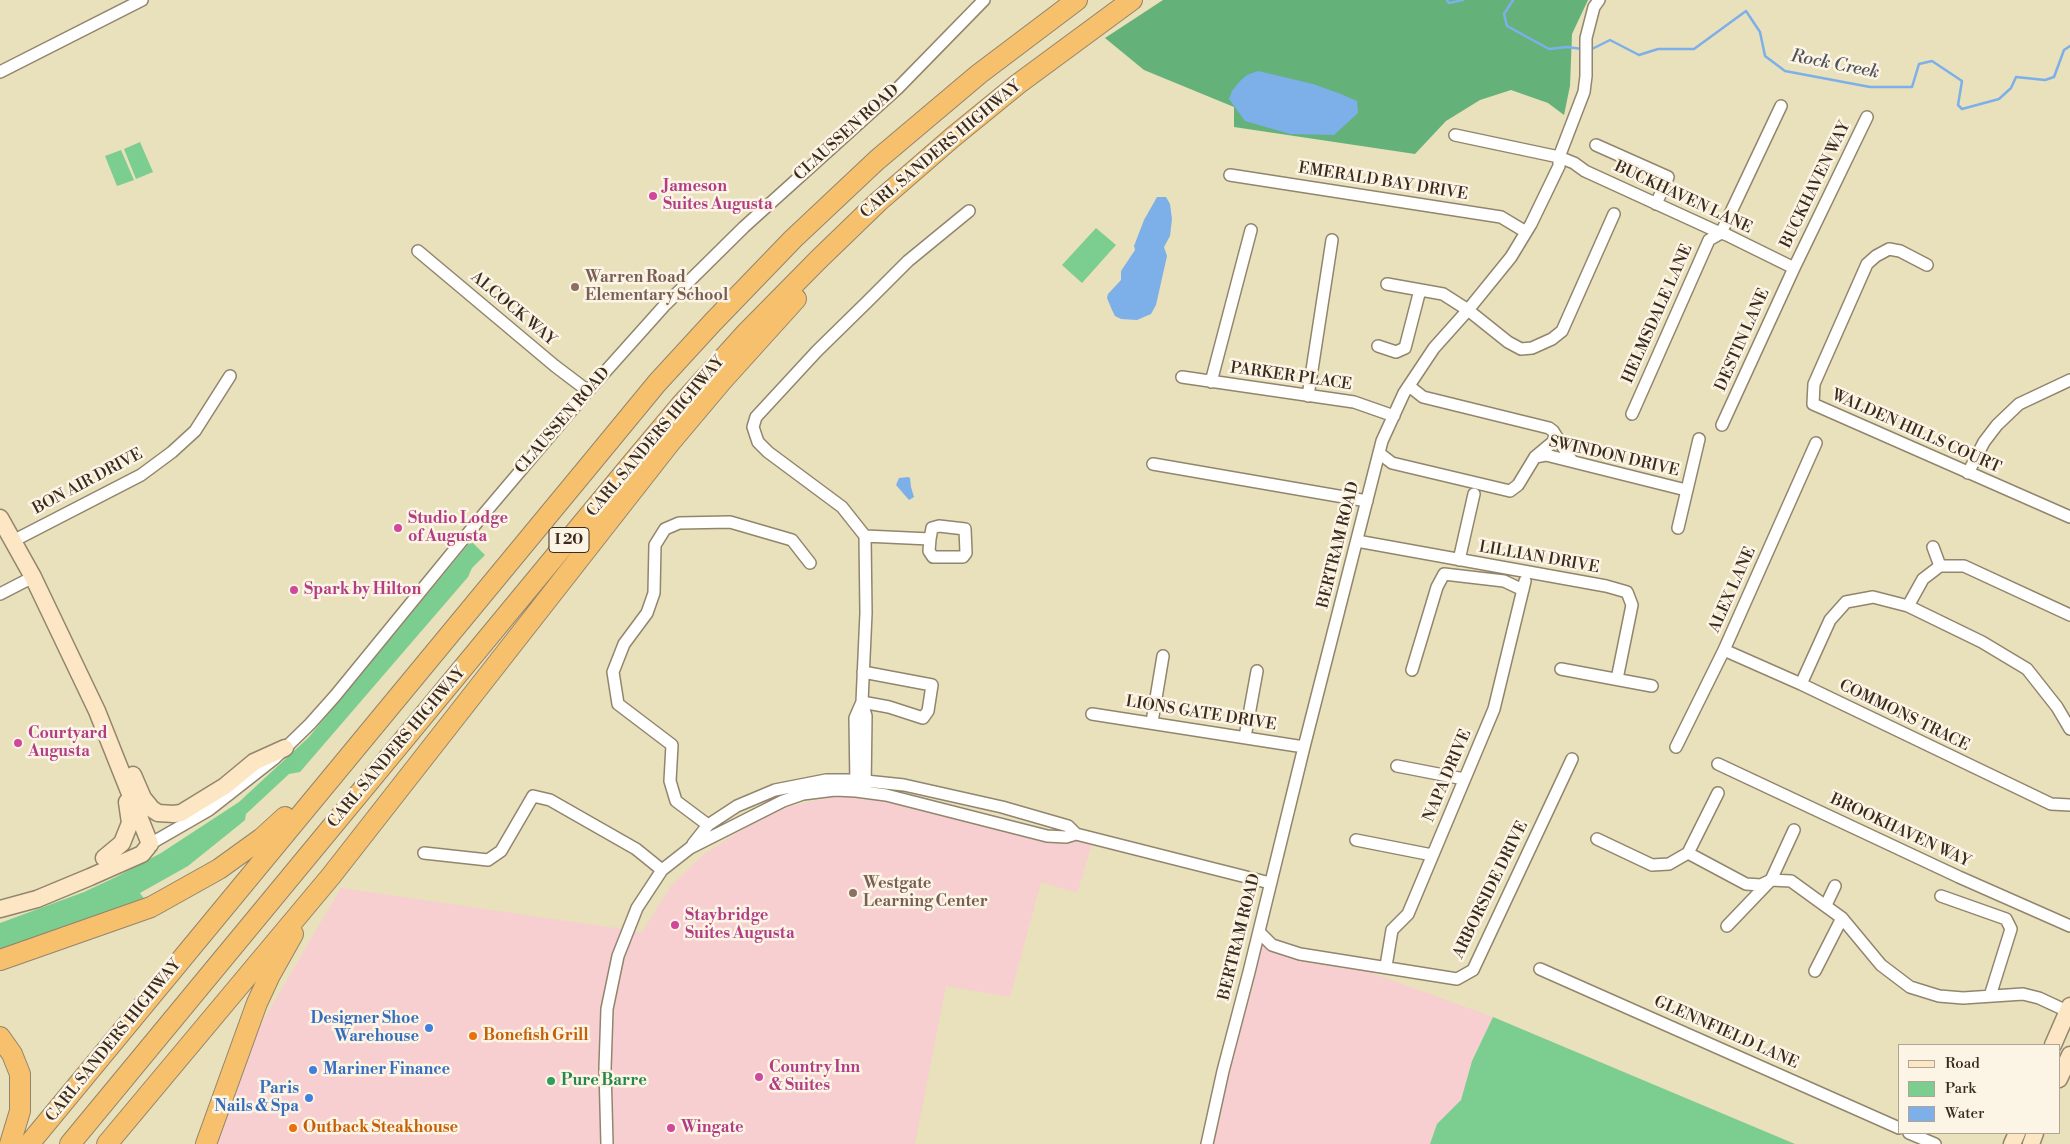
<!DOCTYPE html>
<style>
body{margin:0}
#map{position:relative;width:2070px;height:1144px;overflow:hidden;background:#e9e0bc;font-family:"Libre Bodoni",serif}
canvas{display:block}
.legend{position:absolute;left:1898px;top:1044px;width:162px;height:90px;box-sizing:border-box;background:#fcf5e5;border:1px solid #afa495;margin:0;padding:6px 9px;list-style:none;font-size:15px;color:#3b2a1e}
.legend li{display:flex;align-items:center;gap:10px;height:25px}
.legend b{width:25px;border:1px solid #afa495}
</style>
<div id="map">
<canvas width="2070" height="1144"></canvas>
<ul class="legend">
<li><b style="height:6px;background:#fce6c4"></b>Road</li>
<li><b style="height:14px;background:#7cce90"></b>Park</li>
<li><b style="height:14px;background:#7dafe9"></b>Water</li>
</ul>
</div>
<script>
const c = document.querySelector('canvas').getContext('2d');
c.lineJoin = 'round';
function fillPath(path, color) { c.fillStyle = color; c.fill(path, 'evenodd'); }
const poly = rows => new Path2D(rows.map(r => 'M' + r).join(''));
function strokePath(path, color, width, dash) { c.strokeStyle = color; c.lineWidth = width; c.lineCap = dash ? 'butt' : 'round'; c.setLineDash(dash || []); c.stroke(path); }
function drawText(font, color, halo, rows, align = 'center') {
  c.font = font + ' "Libre Bodoni",serif'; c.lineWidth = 5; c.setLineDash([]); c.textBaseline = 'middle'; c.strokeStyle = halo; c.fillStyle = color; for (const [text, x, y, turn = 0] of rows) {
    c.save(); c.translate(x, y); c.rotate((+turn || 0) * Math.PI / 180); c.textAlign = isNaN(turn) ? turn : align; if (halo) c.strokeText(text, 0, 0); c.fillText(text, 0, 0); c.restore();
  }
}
fillPath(poly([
 [847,794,891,799,1092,844,1077,893,1041,882,1010,997,946,986,915,1144,217,1144,254,1036,341,888,642,932,671,886,704,854,775,809],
 [1259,932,1493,1017,1795,1144,1209,1144]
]), '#f7cfd0');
fillPath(poly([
 [140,142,153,172,136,179,124,149],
 [121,150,134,180,117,186,105,156],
 [1096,228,1116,245,1082,283,1062,265],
 [471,541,485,555,472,568,468,577,300,772,289,774,246,814,245,820,239,825,188,866,140,893,146,901,0,953,0,923,84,892,116,877,161,853,239,802,309,737],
 [1493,1017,1795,1144,1430,1144,1437,1124,1461,1100,1472,1061]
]), '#7cce90');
fillPath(poly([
 [1163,0,1588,0,1572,34,1570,86,1564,115,1548,103,1511,90,1480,100,1446,121,1415,154,1234,127,1234,107,1144,70,1105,38]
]), '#65b17a');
fillPath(poly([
 [1258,71,1313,84,1341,94,1357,101,1358,113,1334,135,1290,134,1245,121,1229,99,1232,91,1240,81,1247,75],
 [1157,197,1166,197,1170,204,1172,219,1170,236,1164,247,1167,256,1156,305,1151,314,1137,320,1121,319,1115,316,1112,310,1107,298,1108,294,1121,280,1121,271,1135,250,1134,246,1144,220],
 [908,477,910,478,911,487,914,497,909,500,896,485,899,478]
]), '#7dafe9');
strokePath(poly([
 [1447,0,1449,3,1463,0],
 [1513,0,1504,14,1507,26,1549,49,1567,47,1582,49],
 [1590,50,1610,40,1639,55,1658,49,1694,49,1746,11,1760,32,1765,56,1785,71,1870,87,1912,87,1919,64,1932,61,1962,81,1958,105,1962,109,1999,99,2011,88,2016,77,2045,80,2054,77,2064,50,2070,46]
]), '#7dafe9', 2.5);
const street = poly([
 [0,72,142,0],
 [1455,135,1559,157,1574,163,1585,171,1716,231,1727,235,1794,268],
 [1596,145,1668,177,1656,204],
 [1230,175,1501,217,1526,232],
 [418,251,555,366,588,391],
 [1927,265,1900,251,1889,249,1876,256,1867,264,1814,384,1813,404,2070,517],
 [1387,284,1443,294,1468,310,1508,342,1521,349,1532,348,1552,339,1562,331,1614,214],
 [1378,346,1396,352,1405,348,1420,290],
 [1182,377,1354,402,1394,416],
 [1211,382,1251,230],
 [1409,386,1423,397,1549,428,1553,431,1572,461],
 [1308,396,1332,240],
 [1632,414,1709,240,1721,233,1781,106],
 [1722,425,1794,268,1867,117],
 [1379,453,1392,463,1510,491,1518,485,1535,457,1553,442,1555,435],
 [1535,457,1546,455,1686,490],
 [1153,464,1367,501],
 [1968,473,1984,442,1997,425,2019,404,2070,380],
 [1678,528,1699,439],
 [865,536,930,539,932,528,939,526,965,529,966,553,963,557,933,557,929,551,930,539],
 [13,541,141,475,172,452,195,431,230,376],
 [1357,541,1606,586,1627,592,1632,605,1617,679],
 [1933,547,1940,566],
 [1459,560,1474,494],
 [0,594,33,577],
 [1908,606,1923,579,1940,566,1964,566,2070,615],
 [1724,650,1801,684,2051,804,2070,805],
 [1561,669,1652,686],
 [1412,670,1437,587,1444,574,1504,581,1523,590],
 [1801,684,1830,620,1846,602,1873,597,1908,606,1982,642,2027,669,2057,707,2070,729],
 [862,702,889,707,923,718,928,711,932,685,863,672],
 [1092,714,1304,747],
 [1152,722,1163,656],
 [1245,737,1257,671],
 [1676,747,1724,650,1816,443],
 [1718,764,1959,877,2070,926],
 [1397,766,1464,779],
 [856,786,855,718,862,702],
 [865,792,866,716,862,702,866,613,865,536,842,507,768,452,758,442,753,427,756,417,817,351,868,301,908,261,969,211],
 [708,825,676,801,670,781,672,745,618,704,613,672,624,644,647,613,654,593,655,545,665,529,679,523,730,522,792,540,810,563],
 [1597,839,1652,865,1669,864,1688,853,1746,884,1761,885,1771,880,1791,881,1842,918,1881,965,1910,987,1939,996,1963,998,2023,994,2039,998,2067,1011],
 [1356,840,1432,855],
 [150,844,209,810,274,759,310,724,335,696,483,515,588,391,664,306,744,227,898,88,984,0],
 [693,844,708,825,737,806,775,790,826,780,856,780,904,785,1002,807,1068,826,1076,834],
 [424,853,488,860,501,851,533,796,550,800,636,849,662,870],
 [1688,853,1718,793],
 [1941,896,2006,919,2011,929,1990,996],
 [1826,905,1835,886],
 [1727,926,1771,880,1794,830],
 [1259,932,1272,945,1300,954,1457,979,1473,970,1572,759],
 [1386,966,1392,930,1408,914,1494,709,1525,581],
 [1540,969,1899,1128],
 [1815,971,1842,918],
 [1909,1133,1935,1144],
 [607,1144,605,1068,607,1009,618,956,637,908,662,870,690,848,783,801,803,794,835,790,856,791,886,795,1047,836,1066,837,1076,834,1270,883],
 [1207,1144,1223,1071,1249,972,1304,747,1382,441,1404,393,1434,348,1468,310,1511,257,1531,224,1559,166,1559,157,1584,92,1586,76,1586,38,1594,7,1599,0]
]);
const secondary = poly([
 [0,518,33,577,97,711,150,844],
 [133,775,143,798,152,809,158,813,174,814,181,813,225,786,254,762,285,748],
 [104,858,122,843,130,823,127,802],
 [0,909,37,899,90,877,142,854,150,844],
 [2053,1045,2070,1006],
 [2059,1079,2070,1055],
 [2012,1144,2017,1133],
 [2031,1144,2035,1133]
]);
const highway = poly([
 [0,960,151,907,219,869,262,838,285,817],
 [0,1037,12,1054,20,1074,20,1111,10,1144],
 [29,1144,592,462,657,383,713,322,793,239,877,160,979,74,1077,0],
 [70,1144,633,462,680,406,747,332,818,260,878,202,953,137,1018,84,1132,0],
 [107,1144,331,876,669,444,722,381,796,299],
 [206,1144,257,1003,270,975,293,934]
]);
strokePath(street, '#92856d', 14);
strokePath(secondary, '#92856d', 19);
strokePath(highway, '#92856d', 22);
strokePath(street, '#fff', 11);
strokePath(secondary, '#fce6c4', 16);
strokePath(highway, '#f7c06c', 20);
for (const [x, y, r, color] of [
 [653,196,5,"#d1479c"],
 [575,287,5,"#8d6e63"],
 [398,528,5,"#d1479c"],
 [294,590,5,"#d1479c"],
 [18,743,5,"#d1479c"],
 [853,893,5,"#8d6e63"],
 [675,925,5,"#d1479c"],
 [429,1028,5,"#3f7fe0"],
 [473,1036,5,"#e8710a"],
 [313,1070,5,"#3f7fe0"],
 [759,1077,5,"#d1479c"],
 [551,1081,5,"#2e9e5b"],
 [309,1098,5,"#3f7fe0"],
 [293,1128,5,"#e8710a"],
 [671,1128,5,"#d1479c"]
]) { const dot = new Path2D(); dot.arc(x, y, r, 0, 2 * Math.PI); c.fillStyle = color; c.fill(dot); strokePath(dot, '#fcf5e5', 2); }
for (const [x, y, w] of [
 [569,540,40]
]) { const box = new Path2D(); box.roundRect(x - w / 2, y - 12.5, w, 25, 4); c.fillStyle = '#fcf5e5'; c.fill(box); strokePath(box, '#3b2a1e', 1); }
drawText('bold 15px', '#3b2a1e', null, [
 ["I 20",569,540]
]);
drawText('16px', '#3b2a1e', '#fcf5e5', [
 ["CLAUSSEN ROAD",847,133,-42],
 ["CARL SANDERS HIGHWAY",941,150,-40],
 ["EMERALD BAY DRIVE",1383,182,9],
 ["BUCKHAVEN WAY",1816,185,-64],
 ["BUCKHAVEN LANE",1683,198,25],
 ["ALCOCK WAY",513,309,40],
 ["HELMSDALE LANE",1658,314,-66],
 ["DESTIN LANE",1743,340,-66],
 ["PARKER PLACE",1291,377,8],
 ["CLAUSSEN ROAD",563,421,-49],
 ["WALDEN HILLS COURT",1916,432,24],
 ["CARL SANDERS HIGHWAY",656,437,-50],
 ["SWINDON DRIVE",1614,457,13],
 ["BON AIR DRIVE",88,482,-28],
 ["BERTRAM ROAD",1339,545,-76],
 ["LILLIAN DRIVE",1539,558,10],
 ["ALEX LANE",1733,590,-66],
 ["LIONS GATE DRIVE",1201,714,9],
 ["COMMONS TRACE",1904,716,26],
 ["CARL SANDERS HIGHWAY",397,748,-50],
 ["NAPA DRIVE",1448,776,-67],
 ["BROOKHAVEN WAY",1900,831,25],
 ["ARBORSIDE DRIVE",1491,890,-64],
 ["BERTRAM ROAD",1240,937,-76],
 ["GLENNFIELD LANE",1726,1033,24],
 ["CARL SANDERS HIGHWAY",114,1041,-51]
]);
drawText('bold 16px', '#b23c85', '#fcf5e5', [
 ["Jameson",663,187],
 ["Suites Augusta",663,205],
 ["Studio Lodge",408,519],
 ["of Augusta",408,537],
 ["Spark by Hilton",304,590],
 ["Courtyard",28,734],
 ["Augusta",28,752],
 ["Staybridge",685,916],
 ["Suites Augusta",685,934],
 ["Country Inn",769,1068],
 ["& Suites",769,1086],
 ["Wingate",681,1128]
], 'left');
drawText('bold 16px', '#785e54', '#fcf5e5', [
 ["Warren Road",585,278],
 ["Elementary School",585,296],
 ["Westgate",863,884],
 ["Learning Center",863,902]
], 'left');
drawText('bold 16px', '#366cbe', '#fcf5e5', [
 ["Designer Shoe",419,1019],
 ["Warehouse",419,1037],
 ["Mariner Finance",323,1070,"left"],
 ["Paris",299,1089],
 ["Nails & Spa",299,1107]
], 'right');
drawText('bold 16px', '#c56008', '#fcf5e5', [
 ["Bonefish Grill",483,1036],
 ["Outback Steakhouse",303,1128]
], 'left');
drawText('bold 16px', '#27864d', '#fcf5e5', [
 ["Pure Barre",561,1081]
], 'left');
drawText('italic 18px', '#4f525b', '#fcf5e5', [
 ["Rock Creek",1835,65,11]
]);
</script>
